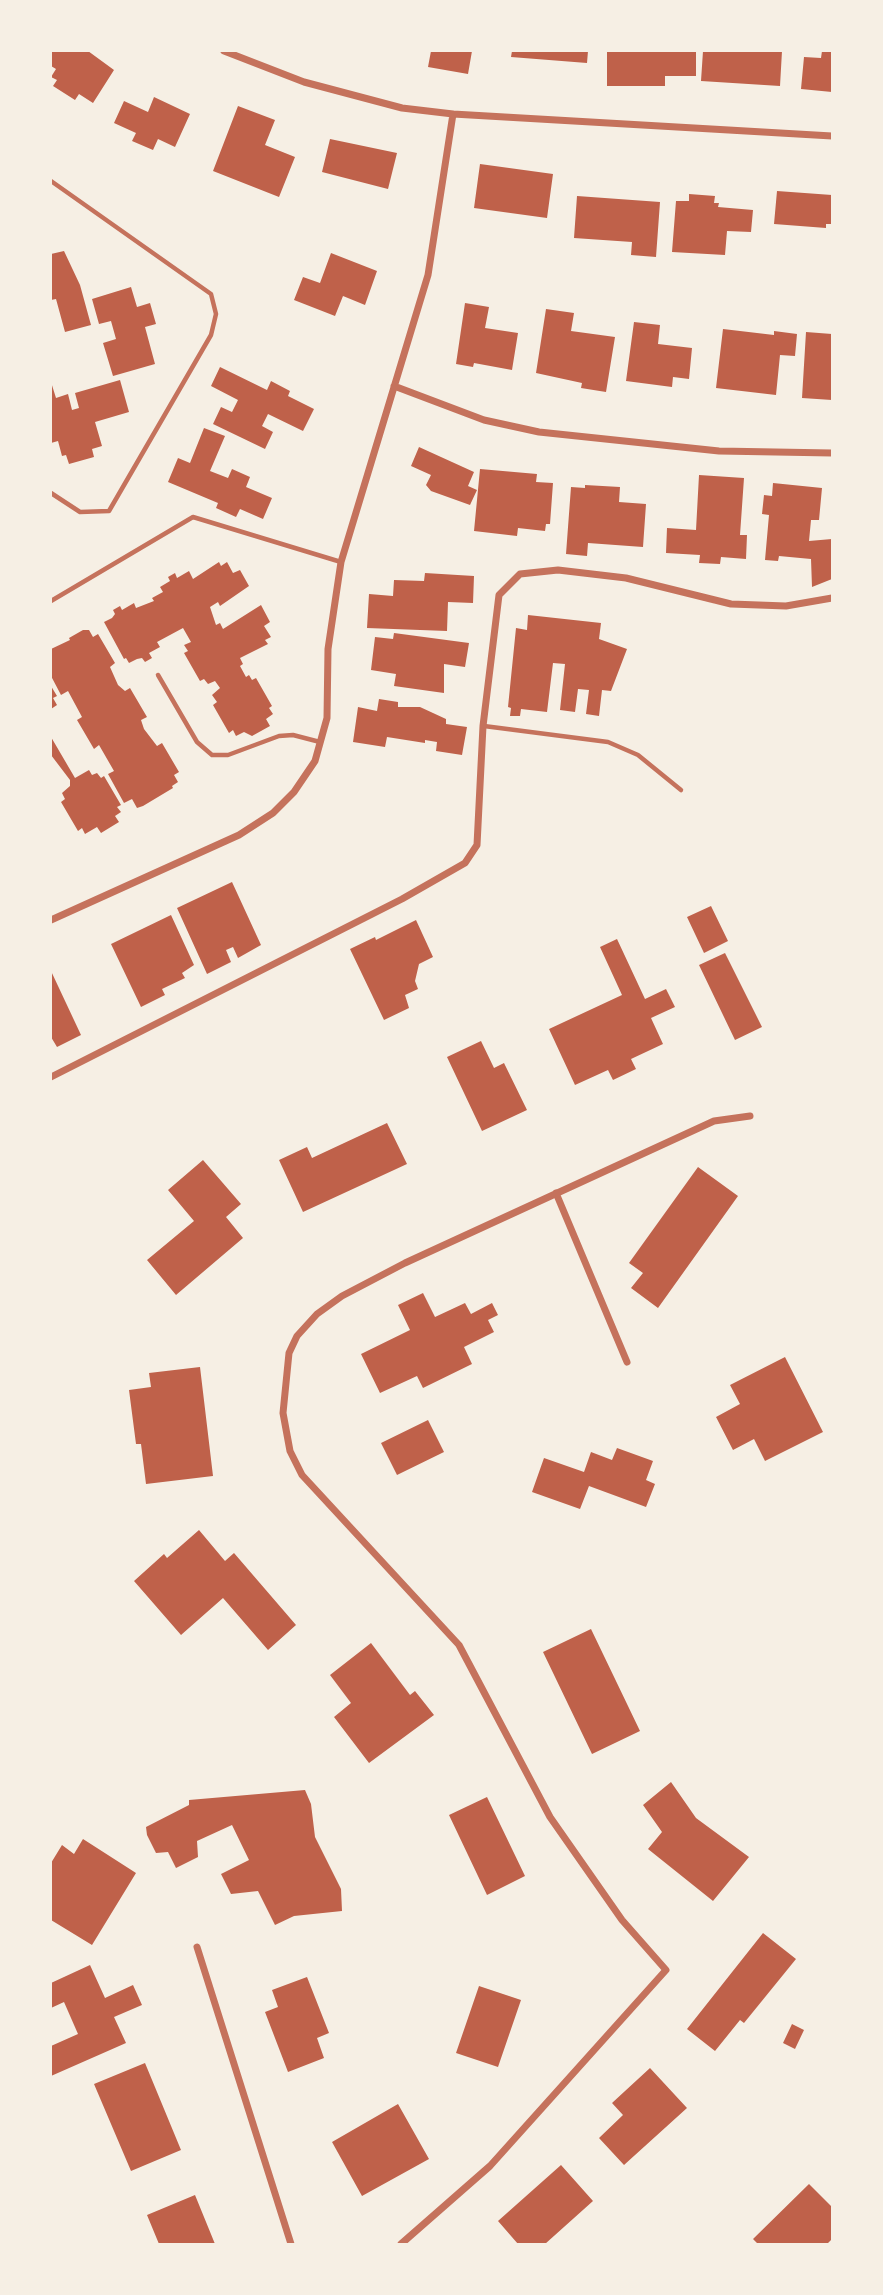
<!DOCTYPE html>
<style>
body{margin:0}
#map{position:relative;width:883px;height:2295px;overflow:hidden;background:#f6efe4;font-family:Helvetica,sans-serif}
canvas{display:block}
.frame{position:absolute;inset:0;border:52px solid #f6efe4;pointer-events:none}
</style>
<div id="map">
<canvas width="883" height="2295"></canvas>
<div class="frame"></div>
</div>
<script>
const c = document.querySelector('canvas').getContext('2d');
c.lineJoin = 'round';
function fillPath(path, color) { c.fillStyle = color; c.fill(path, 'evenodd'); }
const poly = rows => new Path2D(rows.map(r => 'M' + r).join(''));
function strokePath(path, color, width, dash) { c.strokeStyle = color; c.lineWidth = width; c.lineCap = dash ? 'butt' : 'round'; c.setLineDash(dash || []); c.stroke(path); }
fillPath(poly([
 [51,51,88,51,114,70,93,103,79,94,75,100,53,86,57,80,51,77,56,69,51,66],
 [431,51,472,51,468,74,428,67],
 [512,51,588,51,587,63,511,57],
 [607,51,696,51,696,76,665,76,665,86,607,86],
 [703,51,782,51,780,86,701,81],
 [822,51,832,51,832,92,801,89,804,57,821,58],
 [154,97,190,114,175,147,158,139,153,150,132,141,136,133,114,123,124,101,148,112],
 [238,106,275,120,265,145,295,157,279,197,213,171],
 [330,139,397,153,388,189,322,172],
 [480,164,553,174,547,218,474,208],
 [777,191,832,195,832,224,826,224,826,228,774,224],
 [689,194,715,196,714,203,719,203,718,207,753,210,751,232,727,231,725,255,672,252,676,201,689,201],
 [577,196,660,202,656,257,631,255,632,242,574,238],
 [64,251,80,285,91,325,65,332,56,299,51,300,51,254],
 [331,253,377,271,365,305,343,296,335,316,294,300,303,277,320,283],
 [131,287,137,307,150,303,156,324,145,327,155,364,113,376,103,343,116,339,111,321,99,324,92,299],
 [465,303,489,307,485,328,518,333,512,370,474,363,473,367,456,364],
 [546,309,574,313,571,331,615,337,606,392,581,388,582,383,536,373],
 [634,322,660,325,658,344,692,348,689,379,673,377,672,387,626,381],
 [723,329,774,335,774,331,797,334,795,356,780,355,776,395,716,388],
 [806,332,832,334,832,400,802,398],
 [220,367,267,390,271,381,290,391,288,396,314,409,303,431,268,414,262,426,273,432,265,449,213,424,221,407,232,412,238,400,211,386],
 [120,380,129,412,95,422,102,446,92,449,94,457,69,464,66,455,62,456,58,441,51,443,51,382,56,398,68,394,72,410,79,408,75,393],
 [204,428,225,436,210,471,228,478,232,469,250,477,246,487,272,498,263,519,240,509,236,517,216,508,218,503,168,482,178,458,190,463],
 [419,447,474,472,468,486,477,490,470,505,431,491,426,485,431,475,411,466],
 [480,469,537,474,536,482,553,483,550,524,546,524,545,531,518,528,517,536,474,531],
 [699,475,744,478,740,535,747,535,746,559,721,557,720,564,699,563,700,555,666,553,667,528,696,530],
 [773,483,822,488,819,520,811,520,809,541,832,539,832,579,812,587,811,559,779,556,778,561,765,560,769,515,762,514,764,495,772,496],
 [585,485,620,487,619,502,646,504,643,547,588,543,587,556,566,554,571,487,585,488],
 [219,562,221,566,227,562,233,573,240,570,249,586,220,606,218,602,210,607,216,625,220,623,223,629,261,605,270,622,264,626,271,637,265,640,268,644,240,658,243,664,240,666,246,677,249,675,252,680,256,678,272,706,269,708,273,714,266,719,270,726,252,736,244,732,236,736,233,730,229,733,213,705,217,702,212,695,220,688,215,681,208,684,204,679,200,681,184,653,188,651,184,645,191,642,183,628,157,642,160,647,149,653,152,658,145,662,142,658,137,659,129,663,126,658,124,659,104,622,112,618,115,614,113,610,120,606,122,610,134,603,136,608,154,601,152,598,163,592,160,587,170,581,168,577,175,573,177,578,189,571,193,579],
 [425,573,474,576,473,603,448,602,447,631,367,628,369,594,393,596,394,580,424,581],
 [528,615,601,623,599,639,627,649,611,691,602,690,599,716,586,714,589,690,578,689,575,712,560,710,565,664,553,663,547,712,521,709,520,716,510,716,511,708,508,707,516,628,527,630],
 [83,630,89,630,93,637,98,634,115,663,110,667,118,685,125,691,130,688,147,717,141,720,144,729,157,746,162,743,179,772,174,775,178,782,172,786,173,788,143,806,137,808,132,799,124,803,108,774,114,771,99,745,94,749,77,720,82,717,68,691,61,695,51,676,51,649,70,640,69,638],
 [394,633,469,643,465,667,444,664,444,693,394,686,396,674,371,670,375,637,393,639],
 [51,686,57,696,53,698,57,705,51,709],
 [379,699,398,702,398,707,420,707,446,719,446,724,467,727,462,755,436,751,437,742,425,740,425,743,387,737,385,747,353,742,358,707,377,711],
 [51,737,75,778,89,770,92,775,97,773,101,778,104,776,121,805,117,807,121,812,115,816,119,822,101,833,97,827,85,834,82,828,78,831,61,802,65,799,62,793,70,786,70,780,51,755],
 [232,882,261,945,238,958,233,947,226,950,231,962,207,974,177,908],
 [711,906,728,941,704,953,687,917],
 [171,915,194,965,182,973,185,978,162,989,165,995,141,1007,111,944],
 [416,920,433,957,419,964,415,981,418,989,405,995,409,1008,384,1020,350,949,375,937,376,940],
 [617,939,645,999,666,989,675,1007,651,1018,663,1044,631,1059,636,1069,613,1080,608,1070,575,1085,549,1029,622,995,600,947],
 [725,953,762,1027,735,1040,699,965],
 [51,971,81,1035,57,1047,51,1037],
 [481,1041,494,1068,504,1063,527,1110,482,1131,447,1057],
 [387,1123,407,1164,303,1212,279,1160,307,1147,312,1158],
 [203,1160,241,1204,226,1217,243,1238,176,1295,147,1260,194,1221,168,1190],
 [698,1167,738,1196,658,1308,631,1288,643,1273,629,1263],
 [423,1293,435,1317,465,1303,471,1314,492,1303,498,1315,488,1320,494,1332,464,1347,472,1364,423,1388,417,1376,380,1393,361,1354,410,1330,398,1305],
 [785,1357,823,1432,765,1461,754,1439,733,1450,716,1417,740,1404,730,1385],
 [200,1367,213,1476,146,1484,141,1444,136,1444,129,1390,151,1387,149,1373],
 [428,1420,444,1452,397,1475,381,1443],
 [617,1448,653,1461,646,1480,655,1484,646,1507,589,1486,580,1509,532,1492,544,1458,584,1472,591,1452,612,1460],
 [199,1530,225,1561,234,1553,296,1625,268,1650,223,1598,181,1635,134,1581,164,1554,167,1558],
 [591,1629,640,1731,592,1754,543,1652],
 [371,1643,410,1695,415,1691,434,1715,369,1763,334,1717,351,1703,330,1675],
 [671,1782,696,1818,749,1857,713,1901,648,1849,662,1832,643,1805],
 [305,1790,311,1804,315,1837,341,1889,342,1911,294,1916,275,1925,258,1891,231,1894,221,1874,249,1860,232,1825,197,1841,198,1857,176,1868,168,1852,156,1853,147,1835,146,1827,189,1805,189,1800],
 [487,1797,525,1876,487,1895,449,1815],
 [83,1839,136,1873,92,1945,51,1920,51,1863,62,1845,74,1854],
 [763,1933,796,1959,744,2023,740,2020,715,2051,687,2029],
 [90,1965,105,1998,133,1985,142,2005,114,2017,126,2043,51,2076,51,2046,78,2034,64,2002,51,2008,51,1983],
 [307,1977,329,2033,317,2038,324,2058,288,2072,265,2012,278,2007,272,1990],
 [479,1986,521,2000,498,2067,456,2053],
 [792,2024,804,2030,795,2049,783,2043],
 [145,2063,181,2150,131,2171,94,2084],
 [650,2068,687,2108,624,2165,599,2138,623,2115,612,2103],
 [398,2104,429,2159,362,2196,332,2142],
 [561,2165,593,2201,545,2244,518,2244,498,2221],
 [809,2184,832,2207,832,2239,827,2244,758,2244,753,2239],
 [195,2195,215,2244,159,2244,147,2215]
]), '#bf614a');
strokePath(poly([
 [51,181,211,294,216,314,211,335,109,511,80,512,51,493],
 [51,601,193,517,341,562],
 [158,675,197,742,212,755,228,755,279,736,293,735,320,742],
 [484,726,608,742,638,755,681,790]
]), '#c5725c', 4.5);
strokePath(poly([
 [224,51,304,82,402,108,453,114,832,136],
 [394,386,484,420,539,432,719,451,832,453],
 [51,920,239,835,273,813,294,792,315,761,327,718,328,649,341,562,428,275,453,114],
 [51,1077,402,899,465,863,477,845,483,726,499,595,520,574,558,570,626,578,731,604,786,606,832,598],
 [556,1193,627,1362],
 [197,1947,291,2244],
 [401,2244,490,2166,666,1970,622,1920,550,1817,459,1645,302,1475,290,1451,283,1413,289,1353,297,1336,317,1314,342,1296,405,1263,714,1121,750,1116]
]), '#c5725c', 7);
</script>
